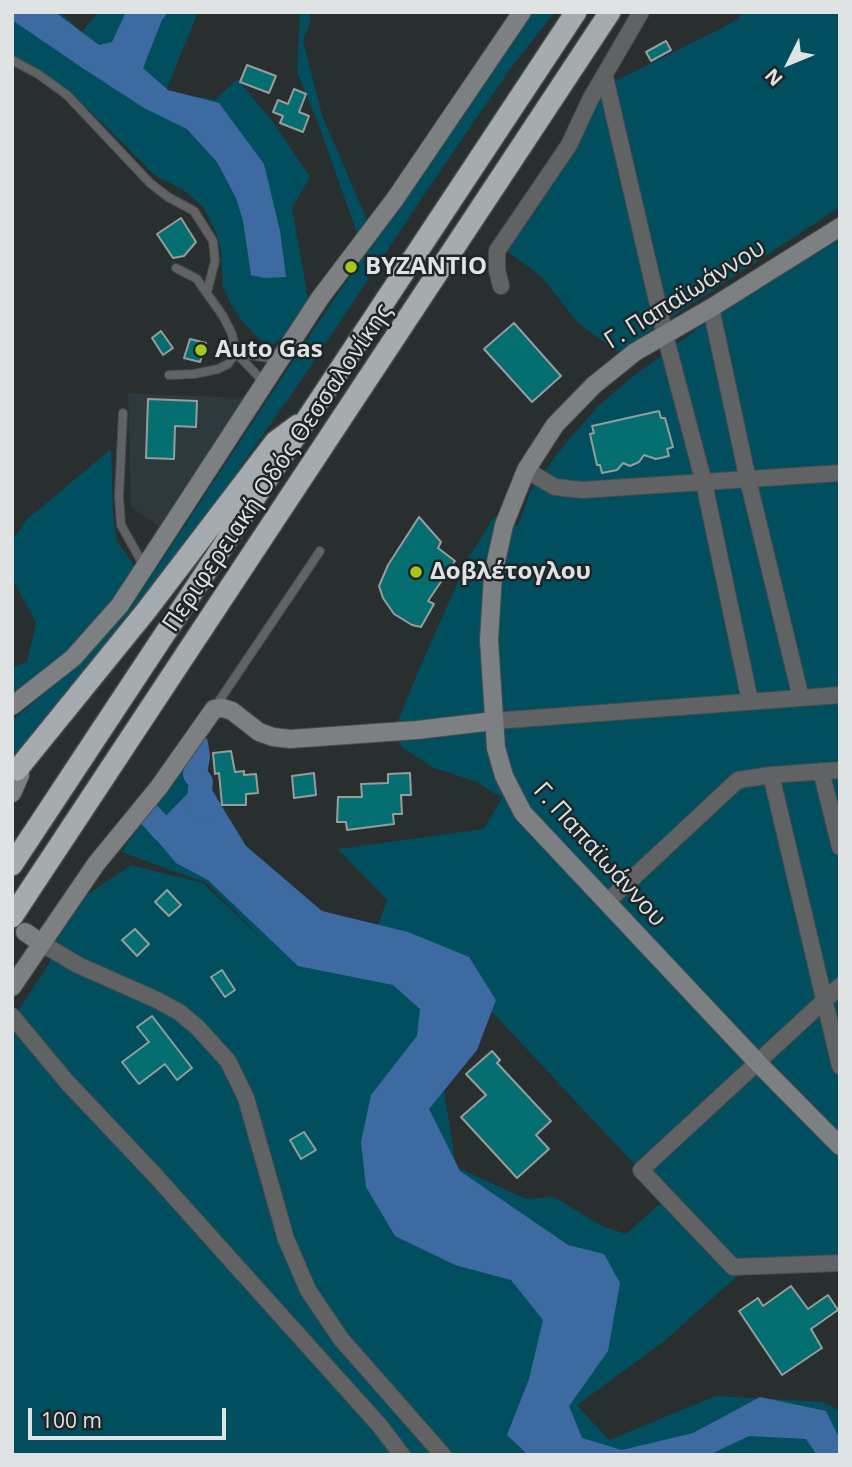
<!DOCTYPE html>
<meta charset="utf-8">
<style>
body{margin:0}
#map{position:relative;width:852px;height:1467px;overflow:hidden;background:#292e2f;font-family:"Open Sans",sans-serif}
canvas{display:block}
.frame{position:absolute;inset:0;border:14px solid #dfe3e4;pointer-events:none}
.north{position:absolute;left:754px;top:28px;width:70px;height:70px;-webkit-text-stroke:5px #1f2426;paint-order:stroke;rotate:227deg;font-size:19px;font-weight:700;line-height:28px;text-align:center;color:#dfe3e4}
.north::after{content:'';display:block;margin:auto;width:24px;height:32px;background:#dfe3e4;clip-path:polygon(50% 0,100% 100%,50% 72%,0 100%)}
.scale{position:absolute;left:28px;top:1408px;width:198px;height:32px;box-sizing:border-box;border:4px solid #dfe3e4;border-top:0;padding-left:9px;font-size:21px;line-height:24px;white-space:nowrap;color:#dfe3e4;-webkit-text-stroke:5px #1f2426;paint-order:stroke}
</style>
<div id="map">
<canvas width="852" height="1467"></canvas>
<div class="frame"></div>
<div class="north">N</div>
<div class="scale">100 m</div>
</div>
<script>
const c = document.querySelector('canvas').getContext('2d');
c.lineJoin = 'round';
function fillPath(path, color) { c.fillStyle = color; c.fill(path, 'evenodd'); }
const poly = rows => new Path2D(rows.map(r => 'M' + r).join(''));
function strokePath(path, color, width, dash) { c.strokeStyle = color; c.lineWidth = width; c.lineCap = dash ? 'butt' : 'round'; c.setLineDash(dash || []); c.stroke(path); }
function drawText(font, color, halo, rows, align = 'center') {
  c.font = font + ' "Open Sans",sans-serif'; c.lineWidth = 5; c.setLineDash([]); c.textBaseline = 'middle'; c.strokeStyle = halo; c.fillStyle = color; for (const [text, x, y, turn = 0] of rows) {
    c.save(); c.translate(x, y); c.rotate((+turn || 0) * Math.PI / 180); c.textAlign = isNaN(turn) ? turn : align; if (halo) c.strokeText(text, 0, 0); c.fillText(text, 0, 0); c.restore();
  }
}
fillPath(poly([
 [128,393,244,398,161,528,131,507]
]), '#2e393d');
fillPath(poly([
 [12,12,60,12,82,32,98,12,198,12,166,91,215,100,237,79,273,122,310,177,292,208,308,299,286,334,274,344,268,345,259,339,242,321,231,304,223,287,221,251,217,235,204,208,185,191,156,176,88,109,12,60],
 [300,12,309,12,311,20,303,41,322,115,367,220,357,233,318,123,297,72],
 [530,12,555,12,510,69,430,186,296,388,192,535,120,630,22,749,12,753,12,720,79,665,122,614,131,607,314,329],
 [740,12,840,12,840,207,618,352,579,324,541,276,508,252,519,227,597,90,720,29,739,18],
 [840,237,840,1264,741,1273,662,1343,577,1405,609,1440,716,1396,823,1402,840,1411,840,1455,12,1455,12,1020,50,962,54,943,88,894,131,865,203,883,269,946,207,883,121,852,198,745,208,780,269,898,370,947,387,900,338,849,484,829,502,798,477,782,434,768,403,748,393,733,420,667,468,559,494,517,518,526,530,492,557,454,598,406,631,378,697,329],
 [479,998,666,1198,626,1234,602,1226,554,1197,526,1199,456,1167,443,1084],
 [111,449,113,512,117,541,138,571,69,656,12,699,12,667,27,662,36,623,12,578,12,541,26,520]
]), '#014f5e');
fillPath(poly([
 [12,12,55,12,99,45,112,42,126,12,168,12,162,20,143,68,168,90,219,103,264,164,280,231,286,277,264,278,251,275,243,221,236,198,217,162,187,129,144,108,84,69,12,20],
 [204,777,246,846,322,911,408,932,469,957,496,1000,477,1050,429,1109,460,1171,568,1245,604,1254,620,1283,608,1351,569,1406,582,1438,622,1450,693,1433,760,1397,826,1411,840,1440,840,1455,817,1455,806,1439,749,1436,709,1455,528,1455,507,1435,529,1379,543,1320,511,1280,455,1265,395,1236,366,1187,361,1142,371,1095,417,1036,420,1009,393,985,298,966,208,880,176,863,150,832]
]), '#3e6aa2');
strokePath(poly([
 [196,744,198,756,195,774,201,782,199,798,205,811],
 [147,812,163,830,174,829,183,820]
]), '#3e6aa2', 24);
const building = poly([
 [666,41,671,50,651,61,646,52,666,41],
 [247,65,276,76,269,93,240,82,247,65],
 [294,89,306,94,299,112,309,116,303,132,280,123,283,116,273,112,278,100,288,104,294,89],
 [181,218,196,242,184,256,173,258,157,234,181,218],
 [514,323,561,376,532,402,484,349,514,323],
 [161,331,173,348,163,355,152,338,161,331],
 [190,339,206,343,200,362,184,358,190,339],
 [148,399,197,401,196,427,175,426,174,459,146,458,148,399],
 [659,411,661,418,665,418,673,447,667,449,669,456,656,459,644,455,639,462,630,466,623,463,617,470,602,473,600,465,597,465,590,434,594,433,592,426,659,411],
 [419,517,441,542,438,548,455,561,428,601,434,604,421,627,412,625,394,614,383,598,379,586,388,565,419,517],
 [231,751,235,772,244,771,244,775,256,774,258,793,246,794,246,805,222,805,219,773,215,774,213,753,231,751],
 [314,773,316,795,294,798,292,776,314,773],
 [410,773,411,795,401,795,402,814,393,814,394,824,347,830,346,822,337,822,338,797,362,797,361,784,388,783,388,774,410,773],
 [167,890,181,905,169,916,155,902,167,890],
 [135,929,149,944,137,956,122,940,135,929],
 [222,970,235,990,225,997,211,977,222,970],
 [152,1016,192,1068,177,1080,165,1064,139,1084,122,1062,149,1042,137,1027,152,1016],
 [492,1051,500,1060,497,1063,551,1121,536,1135,549,1149,517,1178,461,1117,486,1095,466,1074,492,1051],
 [304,1132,316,1150,301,1159,290,1140,304,1132],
 [791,1286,808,1309,828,1295,838,1310,811,1329,822,1348,782,1375,739,1311,758,1298,763,1306,791,1286]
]);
fillPath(building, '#056e70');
strokePath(building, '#969d9d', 2);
const lane = poly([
 [12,60,38,74,67,95,150,183,168,197,194,211,213,241,215,261,207,292],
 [176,268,197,279,201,285,223,316,232,334,236,353,258,376,262,385],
 [236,353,269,358,281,355],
 [169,375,194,374,218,369,228,364,236,353],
 [123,413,119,496,121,525,144,566],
 [215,707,320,551]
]);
const street = poly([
 [605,77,665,335,704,483,750,701],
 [501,286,497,270,497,251,569,145,591,98,641,12],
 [711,308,748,480,801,698],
 [526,470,555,487,582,490,840,473],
 [494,721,840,695],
 [821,771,840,847],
 [771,775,840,1066],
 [607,902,738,780,771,775,840,770],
 [41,943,78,965,157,1000,179,1012,197,1027,228,1061,246,1098,286,1239,308,1290,341,1339,443,1455],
 [840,986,641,1170,733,1267,840,1263],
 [12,1016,67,1082,152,1172,380,1426,402,1455]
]);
const secondary = poly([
 [840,227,711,308,635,352,594,385,555,425,526,470,504,525,493,575,489,640,496,748,504,776,523,813,757,1062,840,1146],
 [12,706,73,658,120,605,320,298,395,199,522,12],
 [12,767,20,775,12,793],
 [25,932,41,943],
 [12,987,96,864,159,787,214,709,223,708,232,711,259,732,273,737,290,739,417,730,494,721]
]);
const highway = poly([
 [17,770,146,611,275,442,298,425],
 [12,865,576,12],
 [12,917,610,12]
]);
strokePath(lane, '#464b4c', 10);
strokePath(street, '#464b4c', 18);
strokePath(secondary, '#464b4c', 20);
strokePath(highway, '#464b4c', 24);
strokePath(lane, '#606264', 8);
strokePath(street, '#606264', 16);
strokePath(secondary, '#7c8082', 18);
strokePath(highway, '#a6abaf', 21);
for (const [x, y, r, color] of [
 [351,267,7,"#a9c71a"],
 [201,350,7,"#a9c71a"],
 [416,572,7,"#a9c71a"]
]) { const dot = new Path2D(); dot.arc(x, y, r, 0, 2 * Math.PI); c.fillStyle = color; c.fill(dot); strokePath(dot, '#1f2426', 2.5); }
drawText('bold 24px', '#dfe3e4', '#1f2426', [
 ["ΒΥΖΑΝΤΙΟ",365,267],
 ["Auto Gas",215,350],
 ["Δοβλέτογλου",430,572]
], 'left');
drawText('24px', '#dfe3e4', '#1f2426', [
 ["Γ. Παπαϊωάννου",685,295,-32],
 ["Περιφερειακή Οδός Θεσσαλονίκης",278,468,-56],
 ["Γ. Παπαϊωάννου",599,855,48]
]);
</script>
